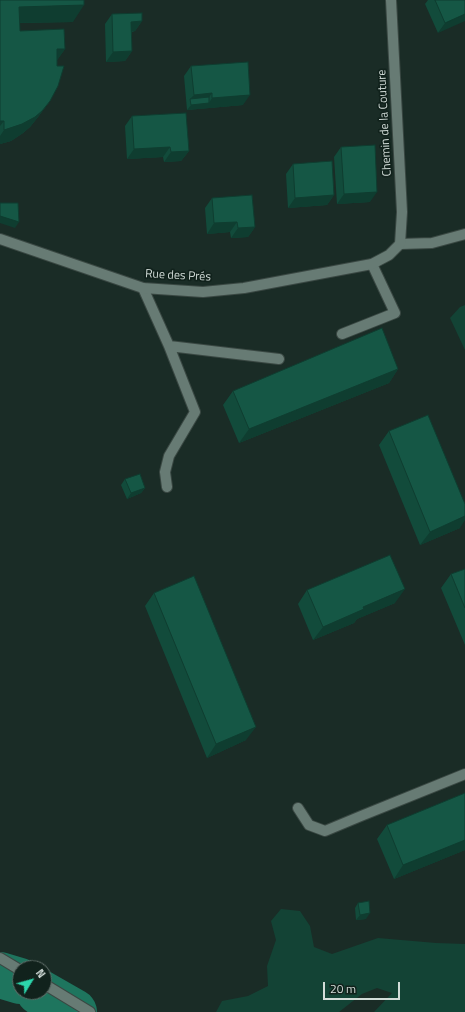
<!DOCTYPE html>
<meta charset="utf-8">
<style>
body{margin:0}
#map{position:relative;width:465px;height:1012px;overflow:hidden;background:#1a2c26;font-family:"Titillium Web",sans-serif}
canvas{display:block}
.north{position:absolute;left:12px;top:960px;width:40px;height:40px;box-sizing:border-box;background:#11221c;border:1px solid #5e6c67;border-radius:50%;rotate:53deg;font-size:11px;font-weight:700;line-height:16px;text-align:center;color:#d2dcd8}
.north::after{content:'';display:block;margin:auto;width:14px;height:18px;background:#2cd5ab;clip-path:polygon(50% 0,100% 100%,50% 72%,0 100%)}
.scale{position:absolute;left:323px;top:982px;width:77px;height:18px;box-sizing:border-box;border:2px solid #d2dcd8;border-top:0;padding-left:5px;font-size:12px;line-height:14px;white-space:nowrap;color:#d2dcd8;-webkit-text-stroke:3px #11221c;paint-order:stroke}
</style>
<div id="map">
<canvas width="465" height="1012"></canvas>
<div class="north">N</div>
<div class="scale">20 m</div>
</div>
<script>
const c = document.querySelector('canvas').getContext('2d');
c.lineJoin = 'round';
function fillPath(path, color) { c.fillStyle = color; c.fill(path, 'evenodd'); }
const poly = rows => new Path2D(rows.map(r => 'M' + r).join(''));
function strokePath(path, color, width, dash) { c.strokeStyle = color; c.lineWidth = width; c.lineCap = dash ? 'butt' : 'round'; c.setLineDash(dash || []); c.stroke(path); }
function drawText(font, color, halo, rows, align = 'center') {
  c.font = font + ' "Titillium Web",sans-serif'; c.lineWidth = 3.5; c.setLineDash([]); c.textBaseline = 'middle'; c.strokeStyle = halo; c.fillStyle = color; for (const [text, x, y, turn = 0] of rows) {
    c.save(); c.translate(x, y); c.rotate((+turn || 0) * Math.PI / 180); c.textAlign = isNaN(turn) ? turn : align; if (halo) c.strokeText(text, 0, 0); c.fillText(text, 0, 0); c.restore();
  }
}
fillPath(poly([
 [465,305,465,350,450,318,460,307],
 [281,909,300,911,310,926,314,947,332,954,378,938,436,943,465,944,465,1012,374,1012,392,993,377,988,362,994,339,1012,216,1012,222,1001,248,996,268,986,267,966,276,940,271,921]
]), '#134335');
strokePath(poly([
 [0,975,20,981],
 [39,992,74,1012]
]), '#1e755e', 46);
const lane = poly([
 [400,244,432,243,465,234],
 [143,288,169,346,195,412,169,456,165,472,167,487],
 [342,334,395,313,372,264],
 [169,346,279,359],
 [298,808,309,825,325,831,361,816,465,774]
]);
const street = poly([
 [0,239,143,288,203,292,244,288,372,264,389,255,400,244,402,212,391,0],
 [0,958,20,970],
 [44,984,90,1012]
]);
strokePath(lane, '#3a4843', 12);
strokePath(street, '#3a4843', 12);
strokePath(lane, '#677b74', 10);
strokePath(street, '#677b74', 10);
fillPath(poly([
 [0,0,73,22,20,23,20,31,65,49,57,60,50,101,38,117,30,127,23,133,11,141,0,144],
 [428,0,465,0,438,33,425,4],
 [112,14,142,21,135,31,132,32,132,51,125,61,106,62,105,24],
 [191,66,243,105,187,110,184,76],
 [132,116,189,151,181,161,164,162,163,157,127,159,125,126],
 [341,147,370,202,337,204,334,157],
 [293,164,334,195,327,205,288,208,286,174],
 [212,198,255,227,248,237,231,238,230,232,207,234,205,208],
 [398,369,389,383,239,443,223,405,233,391],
 [389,431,460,528,420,545,379,445],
 [125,479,145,488,141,493,127,499,121,485],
 [465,569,465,645,441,588,451,574],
 [307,590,395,603,357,619,354,623,313,640,298,604],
 [154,593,246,740,207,758,145,606],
 [465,793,465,850,394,879,377,839,387,825],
 [358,903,366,919,356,920,355,908]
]), '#124b3b');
fillPath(poly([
 [84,5,73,22,8,23,19,7],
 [465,14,465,21,438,33,445,23],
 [142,21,135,31,124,32,131,22],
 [57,49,65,49,53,66],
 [132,51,125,61,106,62,113,52],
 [212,93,205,103,190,99,194,95],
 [250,95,243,105,187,110,191,105,209,103,212,98],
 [50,101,38,117,30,127,23,133,11,141,0,144,0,136,4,130],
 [0,121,4,121,0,126],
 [170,147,163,157,127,159,134,149],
 [189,151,181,161,164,162,171,152],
 [377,192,370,202,337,204,344,194],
 [334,195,327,205,288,208,295,198],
 [0,216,19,222,15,228,0,223],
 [237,222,230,232,207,234,214,223],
 [255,227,248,237,231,238,238,228],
 [398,369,389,383,239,443,249,429],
 [145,488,141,493,127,499,131,493],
 [465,516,465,520,460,528,420,545,430,532],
 [405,589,395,603,357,619,354,623,313,640,323,627,363,607],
 [256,727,246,740,207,758,216,744],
 [465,840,465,850,394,879,403,865],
 [370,913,366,919,356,920,360,915]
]), '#0f3d30');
const building = poly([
 [0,0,84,0,84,5,19,7,20,31,64,29,65,49,57,49,57,66,64,66,58,86,50,101,42,111,35,117,22,124,4,130,4,121,0,121,0,0],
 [435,0,465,0,465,14,445,23,435,0],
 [142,13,142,21,131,22,132,51,113,52,112,14,142,13],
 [248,62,250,95,212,98,212,93,194,95,191,66,248,62],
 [209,97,209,103,191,105,190,99,209,97],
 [186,113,189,151,171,152,170,147,134,149,132,116,186,113],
 [375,145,377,192,344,194,341,147,375,145],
 [332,161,334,195,295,198,293,164,332,161],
 [252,195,255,227,238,228,237,222,214,223,212,198,252,195],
 [0,203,18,203,19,222,0,216,0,203],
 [382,328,398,369,249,429,233,391,382,328],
 [428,415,465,504,465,516,430,532,389,431,428,415],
 [140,474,145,488,131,493,125,479,140,474],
 [390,555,405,589,363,607,364,609,323,627,307,590,390,555],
 [465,569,465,608,451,574,465,569],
 [194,576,256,727,216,744,154,593,194,576],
 [465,793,465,840,403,865,387,825,465,793],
 [369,901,370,913,360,915,358,903,369,901]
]);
fillPath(building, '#155745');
strokePath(building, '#0f3d30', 1);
drawText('12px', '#d2dcd8', '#11221c', [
 ["Chemin de la Couture",385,123,-93],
 ["Rue des Prés",178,276,3]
]);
</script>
